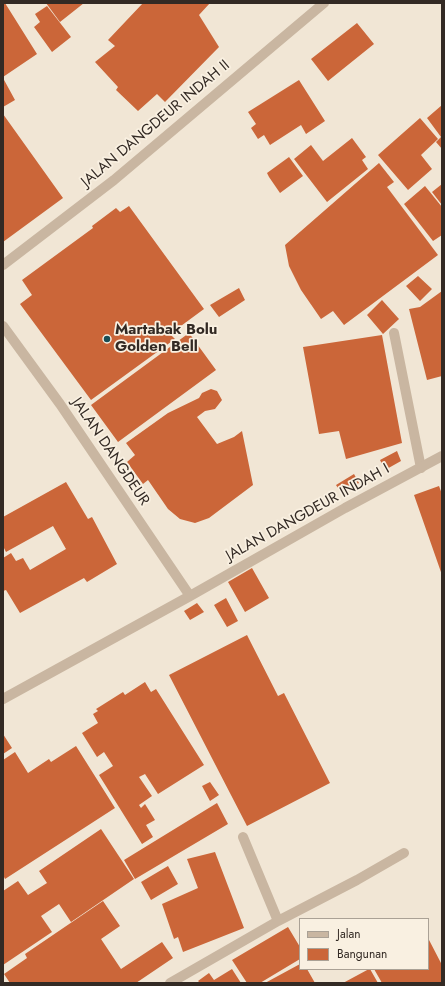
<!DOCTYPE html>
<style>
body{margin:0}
#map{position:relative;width:445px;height:986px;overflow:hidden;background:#f1e6d5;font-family:Jost,sans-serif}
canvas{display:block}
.frame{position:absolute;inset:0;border:4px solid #332a24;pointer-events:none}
.legend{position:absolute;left:299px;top:918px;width:130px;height:52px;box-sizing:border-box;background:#f9f0e1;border:1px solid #aaa195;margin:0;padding:5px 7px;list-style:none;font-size:12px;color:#332a24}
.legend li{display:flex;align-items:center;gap:8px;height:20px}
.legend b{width:20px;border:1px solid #aaa195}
</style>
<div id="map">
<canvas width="445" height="986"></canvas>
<div class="frame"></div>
<ul class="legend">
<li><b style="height:5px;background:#c9b6a1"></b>Jalan</li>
<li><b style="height:11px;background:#cb6639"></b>Bangunan</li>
</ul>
</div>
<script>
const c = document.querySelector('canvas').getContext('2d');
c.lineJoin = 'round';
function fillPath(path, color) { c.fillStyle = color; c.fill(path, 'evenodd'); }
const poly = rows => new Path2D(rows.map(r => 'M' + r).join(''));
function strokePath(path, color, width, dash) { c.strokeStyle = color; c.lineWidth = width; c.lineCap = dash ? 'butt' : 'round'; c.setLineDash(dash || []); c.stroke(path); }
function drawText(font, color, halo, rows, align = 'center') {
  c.font = font + ' Jost,sans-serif'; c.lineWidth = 3.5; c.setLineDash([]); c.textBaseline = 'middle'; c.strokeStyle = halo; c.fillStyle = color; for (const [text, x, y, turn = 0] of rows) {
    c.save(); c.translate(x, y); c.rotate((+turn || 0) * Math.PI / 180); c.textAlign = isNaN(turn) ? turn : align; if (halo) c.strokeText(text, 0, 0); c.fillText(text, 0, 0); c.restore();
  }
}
fillPath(poly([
 [3,3,5,3,37,54,3,77],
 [46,3,84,3,60,22],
 [143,3,210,3,199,15,219,47,165,102,157,94,138,111,116,90,118,87,95,62,115,46,108,40],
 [47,6,71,37,52,52,34,27,40,22,35,14],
 [357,23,374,44,328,81,311,59],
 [3,78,15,100,3,107],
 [299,80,325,121,306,134,301,125,270,145,264,135,258,139,251,128,256,124,248,112],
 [442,105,442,149,436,142,441,137,427,118],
 [3,114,63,198,3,242],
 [420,118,438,139,421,155,432,169,408,190,378,155],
 [352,138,366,157,362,160,368,169,327,202,294,159,311,145,323,161],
 [289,157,303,176,280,193,269,177,267,173],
 [379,163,394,182,387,187,438,255,344,325,333,311,321,319,301,290,289,266,285,245],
 [442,184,442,205,432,192],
 [425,186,442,207,442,235,433,241,404,204],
 [129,206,204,309,170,334,175,339,91,400,20,304,32,295,22,280,93,228,92,226,116,208,120,212],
 [418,276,432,289,420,301,406,286],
 [239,288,245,300,219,317,210,305],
 [442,291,442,376,427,380,409,309,420,307],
 [382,300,399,319,383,334,367,315],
 [189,333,216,370,118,442,91,405],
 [382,335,402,443,346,459,339,431,319,434,303,347],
 [211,389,217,391,222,400,215,409,205,411,197,417,217,444,234,437,242,431,253,485,209,518,195,523,180,519,168,509,148,480,143,484,127,462,135,455,126,443,168,413,199,398,202,393],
 [397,451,401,461,385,470,380,460],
 [354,474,359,483,341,493,336,485],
 [66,482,88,519,92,517,117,564,87,582,84,578,20,613,6,590,3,591,3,558,11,553,16,561,23,558,30,570,66,549,53,526,6,552,3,546,3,517],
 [439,486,442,494,442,575,414,495],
 [252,568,269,598,245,612,228,582],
 [226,598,238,621,227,627,214,605],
 [197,603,204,612,190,620,184,611],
 [247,635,278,696,284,693,330,783,247,826,169,675],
 [145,682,151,692,156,689,204,765,158,794,145,774,139,777,152,796,139,805,141,808,145,804,155,820,146,825,153,837,142,844,99,775,113,766,104,752,97,757,82,733,98,723,93,714,98,711,96,709,123,692,125,695],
 [3,734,12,748,3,754],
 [76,746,115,808,5,879,3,875,3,760,15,752,28,773,49,759,51,762],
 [210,782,219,795,210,801,202,786],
 [217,803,228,824,135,879,124,860],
 [101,829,134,879,71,922,59,904,41,916,52,932,3,965,3,891,18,881,28,895,47,883,39,871],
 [215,852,244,928,183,952,178,937,174,939,162,904,198,888,187,859],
 [168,866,178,884,151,900,141,882],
 [103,901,120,926,101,939,121,969,162,942,173,958,136,983,10,983,4,974,27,958,25,954],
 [288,927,300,947,300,959,260,983,247,983,232,960],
 [428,938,442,965,442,983,382,983,374,969,428,969],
 [300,964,300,969,307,969,315,983,265,983],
 [232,969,241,983,200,983,198,981,209,973,214,980],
 [369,969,370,969,378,983,343,983]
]), '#cb6639');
strokePath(poly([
 [394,333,421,468],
 [243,837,278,921],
 [170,983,278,921,357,880,404,853]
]), '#c9b6a1', 10);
strokePath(poly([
 [3,265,114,180,324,3],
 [3,326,60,404,190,596],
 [3,699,190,596,345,508,442,456]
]), '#c9b6a1', 10);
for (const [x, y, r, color] of [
 [107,339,4,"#194d55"]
]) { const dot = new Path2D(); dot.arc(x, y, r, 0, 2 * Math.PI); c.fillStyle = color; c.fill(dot); strokePath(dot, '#f9f0e1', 1.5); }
drawText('15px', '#332a24', '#f9f0e1', [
 ["JALAN DANGDEUR INDAH II",156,124,-40],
 ["JALAN DANGDEUR",110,452,56],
 ["JALAN DANGDEUR INDAH I",308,513,-29]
]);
drawText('bold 15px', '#332a24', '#f9f0e1', [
 ["Martabak Bolu",115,330],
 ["Golden Bell",115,347]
], 'left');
</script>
